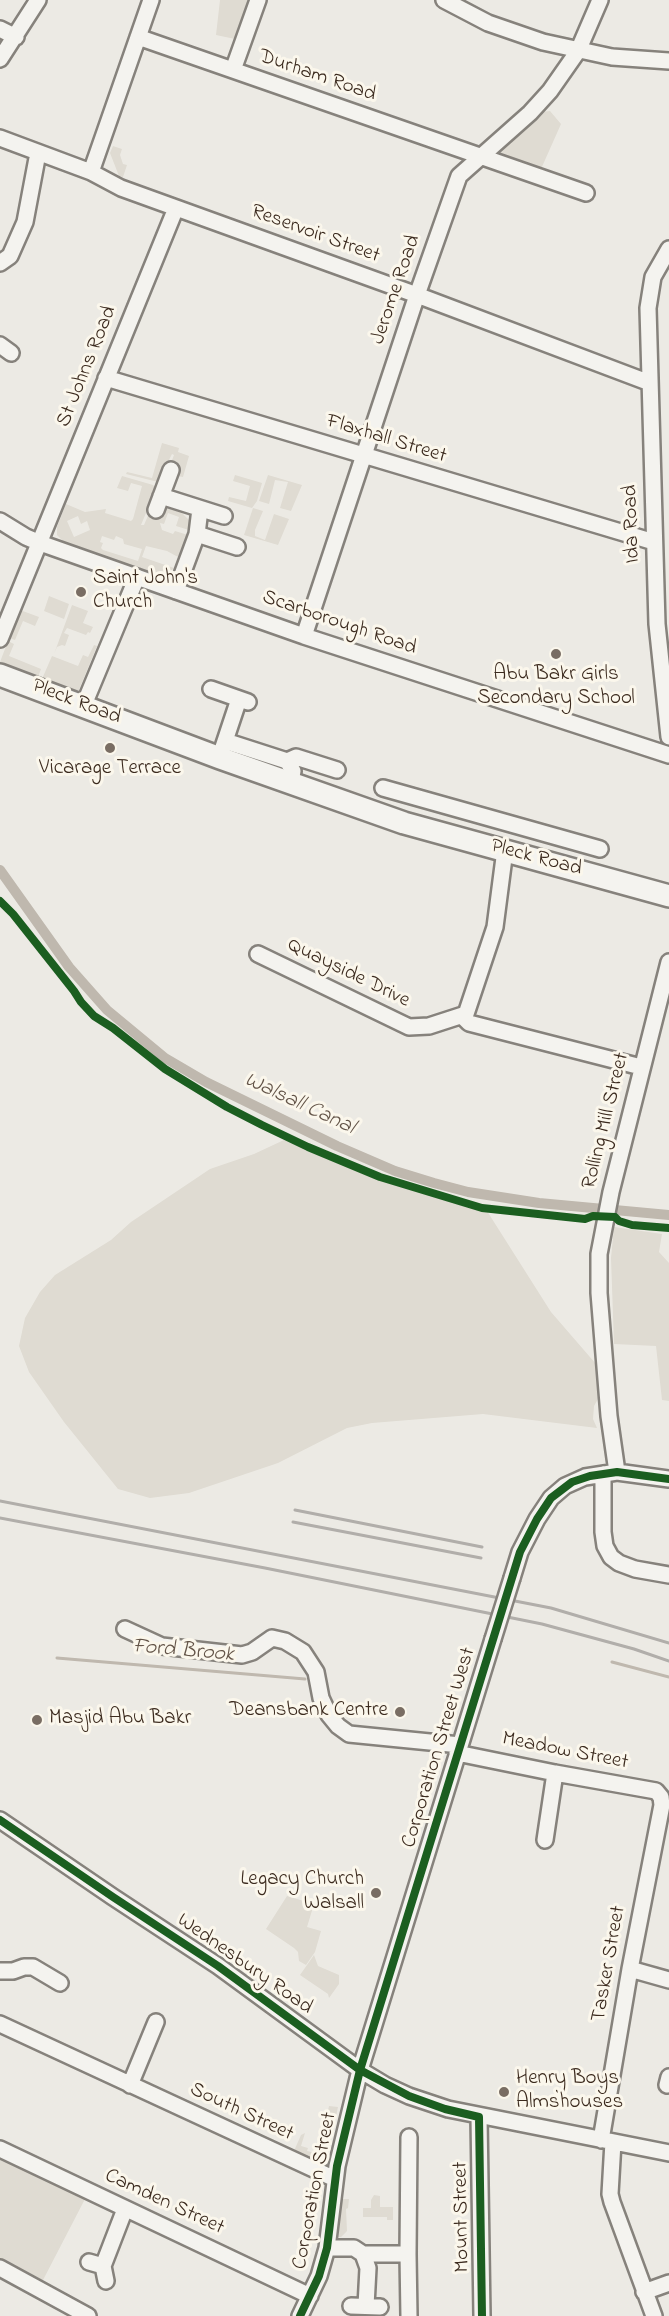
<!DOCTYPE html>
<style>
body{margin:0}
canvas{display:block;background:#eceae4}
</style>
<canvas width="669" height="2316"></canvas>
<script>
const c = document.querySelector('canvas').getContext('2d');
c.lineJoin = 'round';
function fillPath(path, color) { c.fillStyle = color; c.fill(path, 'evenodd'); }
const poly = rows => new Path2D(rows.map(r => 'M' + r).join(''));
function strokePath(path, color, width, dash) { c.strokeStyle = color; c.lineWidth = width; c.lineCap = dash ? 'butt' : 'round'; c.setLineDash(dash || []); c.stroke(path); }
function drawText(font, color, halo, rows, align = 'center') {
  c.font = font + ' "Indie Flower",sans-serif'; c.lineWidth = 6; c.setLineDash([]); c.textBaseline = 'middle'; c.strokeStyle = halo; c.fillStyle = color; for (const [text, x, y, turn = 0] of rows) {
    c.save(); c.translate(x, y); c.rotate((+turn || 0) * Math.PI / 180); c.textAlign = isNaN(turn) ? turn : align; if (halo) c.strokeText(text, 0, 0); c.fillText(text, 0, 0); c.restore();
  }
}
fillPath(poly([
 [220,0,250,0,235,39,216,35],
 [550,111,561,124,541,169,500,154,501,150,541,112],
 [113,146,122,149,120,155,123,164,127,165,123,177,119,176,110,153],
 [162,443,179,448,178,452,189,456,183,477,177,476,179,471,169,468,174,455,172,454,158,482,126,474,127,472,152,478],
 [235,475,262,483,257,501,252,508,228,501,229,497,246,501,250,486,233,481],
 [268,475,302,485,291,511,280,508,288,482,275,480,269,504,259,501],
 [122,476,153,485,156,489,141,525,144,525,150,511,171,508,179,510,189,520,189,530,176,526,179,517,168,513,164,524,160,523,162,530,173,534,175,531,188,535,178,557,167,551,146,546,142,557,174,568,162,579,65,543,57,535,57,527,66,504,85,512,106,509,105,513,131,521,133,519,142,486,131,483,128,491,117,488],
 [78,516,81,524,87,521,90,530,74,537,67,521],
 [102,536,114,540,116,536,123,539,124,544,142,549,138,561,103,550,101,548,103,543,100,542],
 [253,508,263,511,255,530,255,536,265,540,274,514,289,519,278,545,244,535],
 [49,596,69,604,64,619,44,611],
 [72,605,88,611,83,623,93,627,90,633,88,632,86,635,67,628,64,633,69,635,65,646,62,645,57,647,54,654],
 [20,610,39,617,35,626,23,621,15,640,9,638],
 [8,641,14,644,9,656,41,669,38,677,0,662],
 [94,645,97,646,78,692,42,679,52,656,78,666,83,655,88,657],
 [284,1140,407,1188,487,1211,551,1312,596,1364,598,1399,594,1406,593,1419,597,1428,483,1414,372,1423,347,1428,278,1463,189,1493,150,1498,118,1489,64,1422,29,1372,19,1346,25,1318,40,1292,55,1275,111,1240,131,1222,210,1169,254,1154],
 [614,1227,662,1234,659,1252,669,1263,669,1401,662,1400,656,1346,614,1344,611,1258],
 [287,1896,314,1904,307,1927,321,1931,315,1952,306,1965,299,1961,298,1952,294,1948,266,1929],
 [314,1955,318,1966,339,1975,339,1984,329,1998,328,1994,300,1975],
 [329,2106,338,2107,325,2166,294,2151,301,2135,305,2133,301,2146,308,2148,307,2151,320,2154,328,2133,326,2132,329,2120,326,2119],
 [0,2158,85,2199,42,2282,0,2258],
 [374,2195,380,2196,380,2207,393,2207,393,2220,387,2220,387,2217,363,2217,363,2208,371,2208,371,2200],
 [340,2199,349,2199,348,2208,346,2209,347,2231,341,2237,336,2237]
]), '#dfdbd2');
strokePath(poly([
 [57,1658,305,1679],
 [612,1662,669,1677]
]), '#bfb8ae', 3);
strokePath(poly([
 [0,870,69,967,107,1010,165,1058,206,1082,337,1146,395,1171,434,1183,468,1192,539,1203,669,1215]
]), '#bfb8ae', 10);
const minor = poly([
 [444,0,488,23,543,42,612,57,669,61],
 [0,29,16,37],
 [138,37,586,193],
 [0,59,38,0],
 [233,70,258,0],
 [0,138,91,172,121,188,417,295,650,383],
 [91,172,151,0],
 [669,249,653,277,648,308,657,624,669,737],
 [0,263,10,256,25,222,38,153],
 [0,345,11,353],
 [106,378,654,542],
 [161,496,224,516],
 [156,510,171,470],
 [0,521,26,537,40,543,304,636,669,755],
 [197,534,237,547],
 [176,591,197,534,200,509],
 [304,636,417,295,459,176,530,113,550,91,578,51,600,0],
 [0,639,176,208],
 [211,689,248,702],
 [83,707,137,577],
 [225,741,287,761,293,771,291,782],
 [222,750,239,699],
 [287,761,296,757,337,770],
 [383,788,600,849],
 [258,954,409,1027,429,1026,466,1014,495,927,505,850],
 [466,1014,464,1018,469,1023,641,1067],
 [617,1472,609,1416,599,1293,599,1254,611,1192,669,962],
 [603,1474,603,1532,605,1546,611,1557,619,1563,635,1569,669,1575],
 [512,1578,520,1552,537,1519,551,1498,565,1486,585,1477,617,1472,669,1479],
 [125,1629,162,1646,242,1655,252,1652,272,1638,285,1641,303,1652,316,1672,321,1698,329,1715,338,1726,349,1734,460,1745],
 [457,1753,555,1773,656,1791,661,1797],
 [0,1820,113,1897,218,1966,360,2070,385,2085,409,2096,448,2109,669,2153],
 [545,1840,555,1773],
 [630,1969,669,1980],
 [0,1971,13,1971,24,1967,33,1967,60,1983],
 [0,2024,335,2179],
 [130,2085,156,2022],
 [667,2085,669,2077],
 [479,2117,482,2316],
 [601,2140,630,1969,662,1805,661,1797],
 [613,2142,610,2194,612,2202,654,2316],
 [0,2149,310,2296],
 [327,2248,354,2248,363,2254,368,2268,366,2306],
 [363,2254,408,2254,409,2137],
 [408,2254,409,2316],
 [89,2262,103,2266,106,2281],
 [103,2266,125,2209],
 [0,2268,88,2316],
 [644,2292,669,2283],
 [351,2306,380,2307],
 [300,2316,319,2276,327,2248,337,2166,360,2070,493,1639]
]);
const highway = poly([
 [0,675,220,758,404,823,669,896]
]);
strokePath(minor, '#86827c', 20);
strokePath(highway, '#86827c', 26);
strokePath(minor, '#f4f3ef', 15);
strokePath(highway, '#f4f3ef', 21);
strokePath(poly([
 [0,1501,551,1608,669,1643],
 [295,1510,482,1547],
 [0,1518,265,1568,542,1624,634,1649,669,1661],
 [293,1522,481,1558]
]), '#b1aeaa', 3);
const minorBridge = poly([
 [493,1639,512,1578]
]);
strokePath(minorBridge, '#86827c', 20, []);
strokePath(minorBridge, '#f4f3ef', 15);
strokePath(poly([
 [0,901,13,914,74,991,81,1002,94,1016,113,1028,165,1069,227,1107,262,1125,308,1147,380,1177,482,1208,585,1219,593,1216,615,1217,619,1221,632,1225,669,1228],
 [0,1820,113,1897,218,1966,360,2070,409,2096,445,2109,479,2117,482,2316],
 [300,2316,319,2276,327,2248,337,2166,360,2070,520,1552,537,1519,551,1498,572,1482,590,1476,617,1472,669,1479]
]), '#1b5e20', 8);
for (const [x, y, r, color] of [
 [81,592,6,"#796d63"],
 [556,654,6,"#796d63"],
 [110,748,6,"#796d63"],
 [400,1712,6,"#796d63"],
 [37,1720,6,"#796d63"],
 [376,1893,6,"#796d63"],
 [504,2092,6,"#796d63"]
]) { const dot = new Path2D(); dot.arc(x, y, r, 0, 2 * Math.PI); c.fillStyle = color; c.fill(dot); strokePath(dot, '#fbf7ec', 2); }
drawText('21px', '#3b2a1e', '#fbf7ec', [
 ["Durham Road",317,77,19],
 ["Reservoir Street",315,235,20],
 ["Jerome Road",397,290,-71],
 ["St Johns Road",88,367,-68],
 ["Flaxhall Street",386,440,17],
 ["Ida Road",633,524,-92],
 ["Scarborough Road",339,624,19],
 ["Pleck Road",76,703,21],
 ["Pleck Road",536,859,15],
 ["Quayside Drive",348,974,26],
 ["Rolling Mill Street",607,1121,-76],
 ["Corporation Street West",440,1748,-73],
 ["Meadow Street",565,1752,11],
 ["Tasker Street",610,1964,-80],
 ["Wednesbury Road",244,1965,35],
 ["South Street",241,2113,25],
 ["Corporation Street",316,2191,-79],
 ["Camden Street",164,2203,25],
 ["Mount Street",463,2217,-91]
]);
drawText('21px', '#3b2a1e', '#fbf7ec', [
 ["Saint John's",93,580],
 ["Church",93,604],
 ["Abu Bakr Girls",556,676,"center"],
 ["Secondary School",556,700,"center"],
 ["Vicarage Terrace",110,770,"center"],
 ["Deansbank Centre",388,1712,"right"],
 ["Masjid Abu Bakr",49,1720],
 ["Legacy Church",364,1881,"right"],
 ["Walsall",364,1905,"right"],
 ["Henry Boys",516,2080],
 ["Almshouses",516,2104]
], 'left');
drawText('italic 22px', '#635448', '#fbf7ec', [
 ["Walsall Canal",299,1105,25],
 ["Ford Brook",183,1652,5]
]);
</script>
